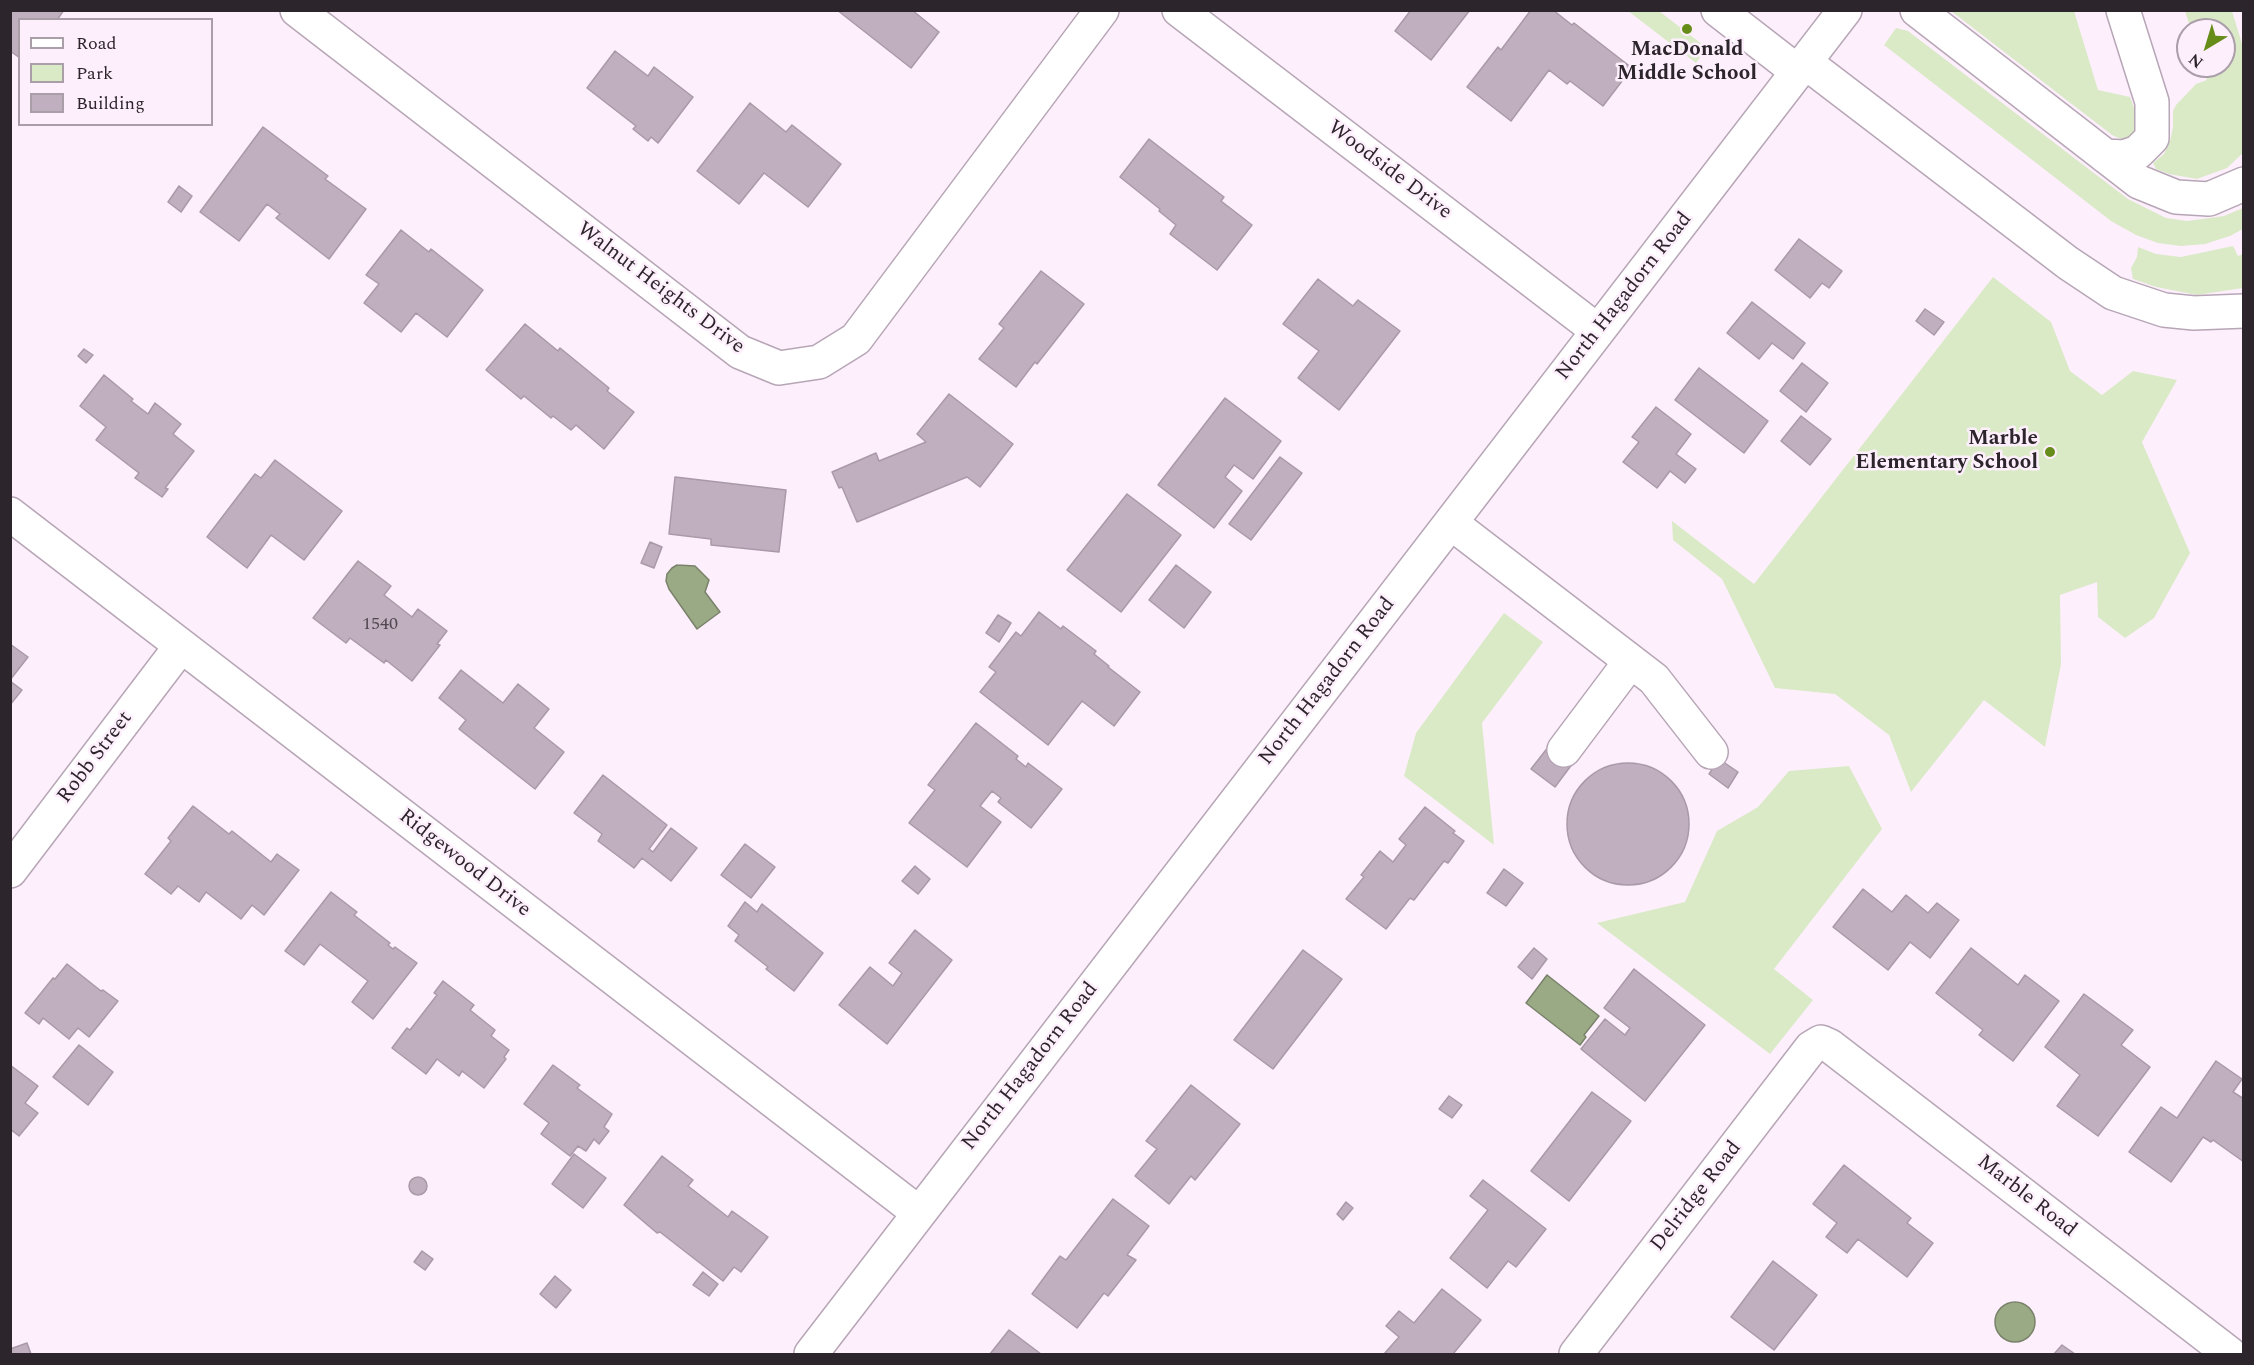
<!DOCTYPE html>
<style>
body{margin:0}
#map{position:relative;width:2254px;height:1365px;overflow:hidden;background:#feeffd;font-family:Spectral,serif}
canvas{display:block}
.frame{position:absolute;inset:0;border:12px solid #2c252b;pointer-events:none}
.legend{position:absolute;left:18px;top:18px;width:195px;height:108px;box-sizing:border-box;background:#feeffd;border:2px solid #aa9ea9;margin:0;padding:8px 10px;list-style:none;font-size:18px;color:#2c252b}
.legend li{display:flex;align-items:center;gap:12px;height:30px}
.legend b{width:30px;border:2px solid #aa9ea9}
.north{position:absolute;left:2176px;top:18px;width:60px;height:60px;box-sizing:border-box;background:#feeffd;border:2px solid #aa9ea9;border-radius:50%;rotate:218deg;font-size:16px;font-weight:700;line-height:24px;text-align:center;color:#2c252b}
.north::after{content:'';display:block;margin:auto;width:21px;height:27px;background:#668d19;clip-path:polygon(50% 0,100% 100%,50% 72%,0 100%)}
</style>
<div id="map">
<canvas width="2254" height="1365"></canvas>
<div class="frame"></div>
<ul class="legend">
<li><b style="height:8px;background:#fff"></b>Road</li>
<li><b style="height:16px;background:#daeac7"></b>Park</li>
<li><b style="height:16px;background:#c0afbf"></b>Building</li>
</ul>
<div class="north">N</div>
</div>
<script>
const c = document.querySelector('canvas').getContext('2d');
c.lineJoin = 'round';
function fillPath(path, color) { c.fillStyle = color; c.fill(path, 'evenodd'); }
const poly = rows => new Path2D(rows.map(r => 'M' + r).join(''));
function strokePath(path, color, width, dash) { c.strokeStyle = color; c.lineWidth = width; c.lineCap = dash ? 'butt' : 'round'; c.setLineDash(dash || []); c.stroke(path); }
function drawText(font, color, halo, rows, align = 'center') {
  c.font = font + ' Spectral,serif'; c.lineWidth = 5; c.setLineDash([]); c.textBaseline = 'middle'; c.strokeStyle = halo; c.fillStyle = color; for (const [text, x, y, turn = 0] of rows) {
    c.save(); c.translate(x, y); c.rotate((+turn || 0) * Math.PI / 180); c.textAlign = isNaN(turn) ? turn : align; if (halo) c.strokeText(text, 0, 0); c.fillText(text, 0, 0); c.restore();
  }
}
fillPath(poly([
 [1628,11,1659,11,1707,48,1696,63],
 [1951,11,2074,11,2098,90,2130,97,2138,118,2136,129,2130,137,2121,139,2112,135],
 [2185,11,2232,11,2243,47,2243,153,2227,168,2197,179,2169,174,2156,169,2153,163,2164,154,2170,141,2173,127,2173,111,2176,105,2196,84,2207,80,2202,66,2224,66,2224,30,2191,30],
 [1896,28,1908,31,2128,199,2166,218,2187,221,2224,216,2243,208,2243,229,2230,236,2205,244,2181,246,2158,243,2136,235,2111,221,1884,45],
 [2233,246,2238,256,2243,254,2243,288,2197,295,2156,287,2133,279,2131,268,2137,257,2138,247,2156,254,2181,257],
 [1993,277,2051,322,2070,371,2102,395,2133,371,2177,380,2142,442,2190,553,2154,618,2125,638,2098,617,2097,582,2060,595,2061,664,2045,747,1984,700,1911,792,1889,735,1835,694,1775,688,1722,579,1673,540,1672,521,1754,584],
 [1504,613,1543,642,1482,723,1494,845,1404,776,1416,733],
 [1849,766,1882,829,1774,969,1813,1000,1770,1054,1597,923,1685,902,1717,831,1758,807,1789,771]
]), '#daeac7');
const water = poly([
 [677,565,695,566,709,580,705,592,720,612,697,629,669,589,666,581,667,574,672,568,677,565],
 [1547,975,1599,1016,1584,1035,1586,1037,1580,1045,1526,1003,1547,975],
 '1995 1322a20 20 0 1 1 40 0a20 20 0 1 1-40 0Z'
]);
fillPath(water, '#9aaa85');
strokePath(water, '#79826a', 1.5);
const building = poly([
 [10,10,64,10,57,20,20,20,20,58,10,51,10,10],
 [837,10,912,10,939,32,911,68,837,10],
 [1411,10,1470,10,1431,60,1395,31,1411,10],
 [1531,10,1553,10,1572,25,1574,23,1632,68,1603,106,1570,81,1567,84,1549,70,1511,121,1467,87,1498,47,1501,50,1531,10],
 [615,51,648,76,654,67,693,97,658,143,651,137,648,141,633,129,636,126,587,88,615,51],
 [750,103,786,132,792,125,841,164,808,207,764,173,739,204,697,171,750,103],
 [263,127,328,176,325,179,366,209,329,259,276,218,280,214,267,204,239,241,200,212,263,127],
 [1149,139,1224,197,1221,201,1252,225,1217,270,1170,234,1176,225,1159,211,1160,209,1120,177,1149,139],
 [179,186,192,196,181,212,168,202,179,186],
 [401,230,429,252,431,249,483,290,447,337,416,313,401,332,364,303,379,284,366,275,401,230],
 [1799,239,1842,271,1829,288,1822,283,1810,298,1775,270,1799,239],
 [1041,271,1084,304,1037,364,1035,362,1016,387,979,359,1004,328,999,324,1041,271],
 [1318,279,1353,306,1358,300,1400,331,1339,410,1298,378,1319,351,1283,324,1318,279],
 [1752,302,1805,343,1793,359,1772,343,1759,359,1727,333,1752,302],
 [1925,309,1944,322,1934,335,1916,321,1925,309],
 [525,324,558,351,560,348,609,388,607,391,634,412,604,449,576,425,571,430,553,416,551,418,524,396,521,399,486,370,525,324],
 [84,349,93,355,86,363,78,356,84,349],
 [1802,363,1828,383,1806,412,1780,391,1802,363],
 [1699,368,1768,421,1744,453,1675,400,1699,368],
 [104,375,133,399,131,401,148,414,155,403,181,424,173,434,194,451,165,488,168,489,162,497,135,478,139,473,96,440,106,427,80,406,104,375],
 [949,394,1013,444,980,487,967,477,857,522,842,487,839,488,832,472,876,453,879,461,926,442,917,434,949,394],
 [1225,398,1281,441,1253,479,1234,465,1225,477,1242,491,1214,528,1158,485,1225,398],
 [1656,407,1691,434,1676,454,1696,469,1685,483,1670,471,1657,488,1623,462,1639,442,1632,437,1656,407],
 [1801,416,1831,439,1810,465,1781,441,1801,416],
 [1280,457,1302,473,1251,540,1229,524,1280,457],
 [275,460,342,511,304,560,271,535,247,568,207,537,255,474,261,478,275,460],
 [675,477,786,490,779,552,711,545,711,539,669,534,675,477],
 [1127,494,1181,535,1121,612,1067,570,1127,494],
 [650,542,662,547,654,568,641,563,650,542],
 [358,561,391,586,384,595,412,617,418,609,447,631,437,644,440,645,412,681,386,660,384,663,350,638,346,643,313,618,358,561],
 [1176,565,1211,592,1184,628,1149,600,1176,565],
 [1039,612,1061,629,1063,626,1096,651,1094,654,1109,666,1108,667,1140,692,1114,726,1082,701,1048,745,980,692,996,672,989,667,1016,632,1021,636,1039,612],
 [998,615,1011,623,999,642,986,633,998,615],
 [10,644,28,657,10,680,10,644],
 [461,670,503,703,518,684,549,709,534,728,564,752,535,789,459,729,466,720,439,698,461,670],
 [10,681,22,690,10,705,10,681],
 [976,723,1018,756,1016,759,1026,767,1028,763,1062,789,1031,828,998,802,1001,798,992,791,980,806,1001,822,967,867,909,823,935,790,928,785,976,723],
 [1549,746,1573,763,1555,787,1531,769,1549,746],
 [1719,759,1738,772,1728,788,1709,774,1719,759],
 '1567 824a61 61 0 1 1 122 0a61 61 0 1 1-122 0Z',
 [603,775,667,825,649,849,653,852,671,828,697,848,671,881,642,858,634,868,598,841,602,834,574,813,603,775],
 [193,806,229,834,232,831,271,862,277,854,299,870,264,915,252,905,241,919,206,892,199,902,178,886,171,894,145,874,171,841,168,838,193,806],
 [1425,807,1455,831,1453,833,1464,841,1448,863,1444,861,1414,900,1410,898,1386,929,1346,899,1364,877,1361,875,1380,851,1393,862,1406,845,1399,839,1425,807],
 [745,844,775,867,751,898,721,875,745,844],
 [915,866,930,879,918,894,902,881,915,866],
 [1504,869,1523,883,1506,906,1487,893,1504,869],
 [1863,889,1892,912,1906,895,1928,913,1937,903,1959,920,1930,958,1910,942,1888,970,1833,927,1863,889],
 [331,892,357,912,354,915,390,943,388,945,393,949,395,947,417,963,373,1019,352,1002,368,981,320,944,304,965,285,951,331,892],
 [745,902,757,912,762,904,823,953,794,991,766,969,768,967,735,941,739,935,728,926,745,902],
 [915,930,952,960,887,1044,839,1005,870,967,893,986,902,973,889,963,915,930],
 [1534,948,1547,959,1532,979,1518,967,1534,948],
 [1971,948,2018,985,2025,975,2059,1001,2013,1061,1979,1035,1983,1030,1936,993,1971,948],
 [1303,950,1342,979,1273,1069,1234,1040,1303,950],
 [67,964,101,991,103,990,118,1001,89,1037,78,1028,69,1039,43,1018,39,1024,25,1013,53,978,55,979,67,964],
 [1634,969,1705,1025,1645,1101,1581,1049,1605,1019,1625,1035,1630,1028,1604,1008,1634,969],
 [443,981,474,1005,470,1010,495,1030,491,1036,509,1050,504,1057,506,1059,484,1088,462,1071,459,1076,437,1059,426,1074,392,1048,407,1028,410,1030,437,995,434,993,443,981],
 [2084,994,2133,1030,2121,1045,2150,1067,2098,1136,2057,1106,2080,1075,2045,1047,2084,994],
 [79,1045,113,1072,88,1105,53,1077,79,1045],
 [2216,1061,2242,1079,2233,1092,2244,1099,2244,1162,2213,1140,2211,1142,2203,1137,2171,1182,2129,1152,2161,1107,2177,1118,2216,1061],
 [10,1065,38,1086,25,1103,38,1113,19,1136,10,1129,10,1065],
 [553,1065,580,1085,577,1088,612,1114,604,1127,609,1131,599,1144,594,1139,586,1151,578,1146,570,1156,541,1134,549,1123,524,1104,553,1065],
 [1191,1085,1240,1124,1195,1180,1191,1176,1169,1204,1135,1176,1157,1149,1146,1141,1191,1085],
 [1592,1092,1631,1121,1569,1201,1531,1171,1592,1092],
 [1449,1096,1462,1105,1452,1118,1439,1109,1449,1096],
 [574,1154,606,1178,583,1208,552,1184,574,1154],
 [662,1156,693,1180,688,1186,728,1217,732,1211,768,1237,741,1272,734,1267,723,1281,660,1232,657,1233,624,1205,662,1156],
 [1844,1165,1911,1218,1907,1223,1933,1243,1907,1277,1858,1239,1847,1253,1826,1237,1837,1223,1813,1204,1844,1165],
 '409 1186a9 9 0 1 1 18 0a9 9 0 1 1-18 0Z',
 [1483,1180,1546,1229,1516,1267,1508,1261,1487,1288,1450,1258,1488,1210,1470,1196,1483,1180],
 [1113,1199,1149,1226,1127,1255,1136,1260,1108,1296,1104,1293,1077,1328,1032,1294,1060,1256,1066,1260,1113,1199],
 [1346,1202,1353,1208,1343,1220,1337,1214,1346,1202],
 [422,1251,433,1259,425,1270,414,1262,422,1251],
 [1773,1261,1817,1295,1774,1350,1731,1317,1773,1261],
 [703,1272,718,1284,709,1296,693,1285,703,1272],
 [555,1276,571,1290,556,1308,540,1294,555,1276],
 [1442,1289,1481,1320,1453,1354,1384,1354,1399,1337,1386,1326,1399,1311,1414,1323,1442,1289],
 [1009,1330,1041,1354,990,1354,1009,1330],
 [27,1343,31,1354,10,1354,10,1349,27,1343],
 [2062,1345,2075,1354,2054,1354,2062,1345]
]);
fillPath(building, '#c0afbf');
strokePath(building, '#aa99a9', 1.5);
const minor = poly([
 [297,10,740,352,779,368,819,362,856,339,1102,10],
 [1179,10,1598,331],
 [1718,10,1798,72],
 [1917,10,2139,182,2176,197,2209,199,2244,184],
 [1805,62,2068,263,2113,293,2164,310,2194,313,2244,311],
 [2105,156,2124,157,2138,152,2152,138,2152,102,2123,10],
 [10,514,919,1213],
 [1451,523,1654,679,1711,752],
 [1564,750,1630,662],
 [10,871,181,646],
 [811,1354,1845,10],
 [1576,1354,1811,1048,1821,1042,1830,1046,2230,1354]
]);
strokePath(minor, '#b7a6b6', 36);
strokePath(minor, '#fff', 33);
for (const [x, y, r, color] of [
 [1687,29,6,"#668d19"],
 [2050,452,6,"#668d19"]
]) { const dot = new Path2D(); dot.arc(x, y, r, 0, 2 * Math.PI); c.fillStyle = color; c.fill(dot); strokePath(dot, '#feeffd', 2); }
drawText('18px', '#514850', null, [
 ["1540",380,625]
]);
drawText('bold 21px', '#2c252b', '#feeffd', [
 ["MacDonald",1687,51],
 ["Middle School",1687,75],
 ["Marble",2038,440,"right"],
 ["Elementary School",2038,464,"right"]
]);
drawText('21px', '#2c252b', '#feeffd', [
 ["Woodside Drive",1389,171,37],
 ["Walnut Heights Drive",660,289,37],
 ["North Hagadorn Road",1625,297,-52],
 ["North Hagadorn Road",1328,682,-52],
 ["Robb Street",96,758,-53],
 ["Ridgewood Drive",464,864,38],
 ["North Hagadorn Road",1031,1067,-52],
 ["Delridge Road",1697,1197,-52],
 ["Marble Road",2026,1197,38]
]);
</script>
